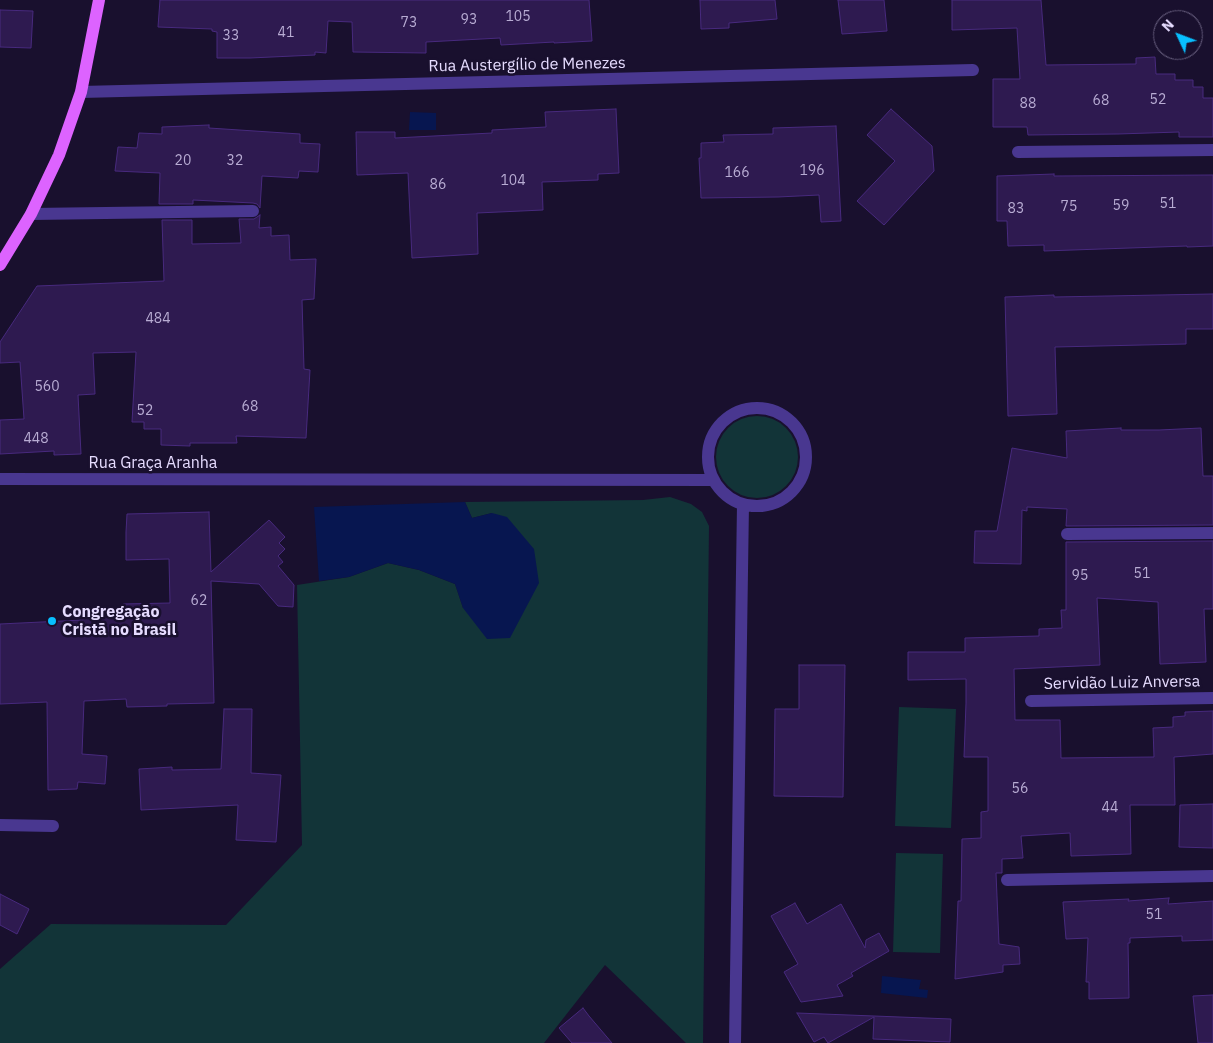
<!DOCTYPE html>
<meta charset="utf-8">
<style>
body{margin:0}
#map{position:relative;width:1213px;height:1043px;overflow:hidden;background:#19102e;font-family:"IBM Plex Sans",sans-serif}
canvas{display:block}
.north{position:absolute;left:1153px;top:10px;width:50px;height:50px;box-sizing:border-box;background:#19102e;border:1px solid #6b6282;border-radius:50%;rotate:313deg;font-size:14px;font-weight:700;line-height:20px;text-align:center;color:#e6dcff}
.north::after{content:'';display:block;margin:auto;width:18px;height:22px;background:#08bfff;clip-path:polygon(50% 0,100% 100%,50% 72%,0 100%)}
</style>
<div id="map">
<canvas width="1213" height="1043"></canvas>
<div class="north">N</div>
</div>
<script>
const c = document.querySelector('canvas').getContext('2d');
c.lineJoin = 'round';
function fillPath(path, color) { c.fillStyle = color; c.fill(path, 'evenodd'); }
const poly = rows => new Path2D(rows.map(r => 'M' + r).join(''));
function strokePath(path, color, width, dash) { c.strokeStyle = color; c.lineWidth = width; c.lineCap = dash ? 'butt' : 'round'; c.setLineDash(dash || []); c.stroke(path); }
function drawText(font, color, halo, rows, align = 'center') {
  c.font = font + ' "IBM Plex Sans",sans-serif'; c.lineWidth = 5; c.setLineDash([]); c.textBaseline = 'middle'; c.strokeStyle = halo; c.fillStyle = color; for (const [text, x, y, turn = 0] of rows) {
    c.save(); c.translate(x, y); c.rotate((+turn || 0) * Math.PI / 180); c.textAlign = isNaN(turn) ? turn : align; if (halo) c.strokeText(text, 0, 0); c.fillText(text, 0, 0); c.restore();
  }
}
fillPath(poly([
 '716 457a41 41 0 1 1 82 0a41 41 0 1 1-82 0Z',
 [670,497,691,504,702,512,709,526,703,1043,686,1043,605,965,544,1043,0,1043,0,969,51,924,226,925,302,845,297,585,349,577,388,563,419,570,455,584,463,608,492,513,472,518,465,502,643,500],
 [899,707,956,709,951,828,895,826],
 [896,853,943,854,940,953,893,952]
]), '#123438');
fillPath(poly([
 [410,112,436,113,436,130,409,130],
 [465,502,472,518,492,513,507,517,534,549,539,583,510,638,487,639,463,608,455,584,419,570,388,563,349,577,319,581,314,507],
 [882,976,921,980,919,989,928,990,927,998,881,993]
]), '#071650');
const building = poly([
 [160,0,589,0,592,41,554,43,554,42,501,45,500,38,426,42,426,53,353,52,352,22,328,21,326,53,315,52,315,55,250,58,217,58,217,32,212,31,212,29,158,27,160,0],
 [700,0,775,0,777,19,729,23,729,28,701,29,700,0],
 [838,0,884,0,887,31,842,34,838,0],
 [952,0,1041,0,1046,65,1136,64,1136,58,1155,57,1156,74,1175,74,1175,80,1193,80,1193,87,1203,87,1203,98,1213,98,1213,137,1179,137,1179,132,1118,134,1028,135,1027,127,993,127,993,79,1020,79,1017,28,952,30,952,0],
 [0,10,33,11,31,48,0,47,0,10],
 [616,109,619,173,598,174,598,180,542,182,543,210,477,213,478,254,412,258,408,173,357,175,356,132,395,132,395,138,492,133,492,130,546,127,545,112,616,109],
 [891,109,932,146,934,171,884,225,857,201,895,161,867,135,891,109],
 [209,125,209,128,300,134,300,143,320,144,318,172,299,171,298,178,262,176,260,208,257,204,253,203,193,200,193,204,159,204,160,173,115,171,118,147,137,148,139,133,162,134,162,127,209,125],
 [836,126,841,221,821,222,819,195,778,197,701,198,699,158,701,158,701,143,724,142,723,135,773,134,773,128,836,126],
 [1054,174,1054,176,1213,175,1213,246,1187,247,1187,246,1044,251,1044,245,1008,246,1007,221,997,221,997,176,1054,174],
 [260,215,259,228,271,227,271,236,289,235,290,260,316,259,314,299,302,300,304,369,310,370,306,438,236,436,237,443,190,443,190,446,161,445,161,429,144,429,144,422,132,422,136,352,93,353,95,394,78,395,81,454,54,455,54,451,0,454,0,420,24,419,20,362,0,363,0,342,37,286,164,281,162,220,192,220,192,244,241,243,239,219,254,219,260,215],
 [1213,294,1213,329,1186,329,1186,344,1055,347,1057,414,1008,416,1005,297,1054,295,1054,297,1213,294],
 [1121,428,1121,430,1159,430,1201,428,1203,476,1213,476,1213,525,1066,526,1067,509,1027,507,1027,511,1022,510,1021,564,974,563,975,531,997,531,1012,448,1067,458,1066,431,1121,428],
 [209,512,211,572,269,520,285,537,279,543,285,549,278,556,283,562,278,566,294,585,293,607,278,606,259,584,211,581,214,703,167,704,167,706,127,707,126,699,84,701,82,754,107,756,105,784,78,782,77,789,48,790,47,702,0,704,0,624,83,620,83,611,123,609,123,604,170,603,169,559,126,560,126,532,127,514,209,512],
 [1213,541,1213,609,1204,609,1206,662,1160,664,1158,602,1097,598,1100,665,1014,669,1015,720,1060,720,1061,758,1154,757,1153,728,1173,727,1173,717,1185,716,1185,712,1213,711,1213,754,1174,757,1175,805,1130,805,1131,854,1071,856,1070,833,1021,836,1023,858,1002,859,1002,873,996,873,999,944,1019,947,1020,964,1003,965,1003,972,955,979,958,901,961,901,962,839,981,838,981,812,988,811,988,757,964,757,966,703,966,679,908,680,908,652,965,652,965,638,1039,636,1039,629,1062,628,1061,610,1066,610,1066,542,1213,541],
 [799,665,845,665,843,797,774,796,775,709,799,709,799,665],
 [224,709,252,709,251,773,281,775,276,842,236,840,238,805,141,810,139,769,172,767,172,770,221,769,224,709],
 [1213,804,1213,848,1179,847,1180,805,1213,804],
 [0,894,29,909,17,934,0,925,0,894],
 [1169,898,1168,904,1213,901,1213,940,1182,941,1182,936,1130,938,1130,943,1128,943,1129,998,1089,999,1089,982,1086,982,1088,938,1066,939,1063,902,1129,899,1128,901,1169,898],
 [795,903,807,924,841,904,865,948,866,940,879,933,889,951,851,973,853,976,837,985,843,996,801,1002,784,972,798,964,771,916,795,903],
 [1213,995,1213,1043,1198,1043,1193,996,1213,995],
 [583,1008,589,1016,612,1043,572,1043,559,1028,583,1008],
 [797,1013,951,1019,950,1042,873,1039,874,1017,828,1043,824,1037,814,1042,797,1013]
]);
fillPath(building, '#2e1a50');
strokePath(building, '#482a7e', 1);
strokePath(poly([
 [81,92,973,70],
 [1018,152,1213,150],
 [31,214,253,211],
 '708 457a49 49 0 1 1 98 0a49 49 0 1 1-98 0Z',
 [0,479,714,480],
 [1067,534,1213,533],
 [1031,701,1213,698],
 [0,825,53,826],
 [1007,880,1213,876],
 [735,1043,743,504]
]), '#493790', 12);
strokePath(poly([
 [0,265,31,214,59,155,81,92,99,0]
]), '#dd63ff', 12);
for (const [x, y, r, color] of [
 [52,621,5,"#08bfff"]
]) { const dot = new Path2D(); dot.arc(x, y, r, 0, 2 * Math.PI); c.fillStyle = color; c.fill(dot); strokePath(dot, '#19102e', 2); }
drawText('14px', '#b8acd3', null, [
 ["105",518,17],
 ["93",469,20],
 ["73",409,23],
 ["41",286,33],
 ["33",231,36],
 ["52",1158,100],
 ["68",1101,101],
 ["88",1028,104],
 ["20",183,161],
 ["32",235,161],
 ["196",812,171],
 ["166",737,173],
 ["104",513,181],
 ["86",438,185],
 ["51",1168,204],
 ["59",1121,206],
 ["75",1069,207],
 ["83",1016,209],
 ["484",158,319],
 ["560",47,387],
 ["68",250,407],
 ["52",145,411],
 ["448",36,439],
 ["51",1142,574],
 ["95",1080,576],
 ["62",199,601],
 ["56",1020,789],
 ["44",1110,808],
 ["51",1154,915]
]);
drawText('16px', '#e6dcff', '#19102e', [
 ["Rua Austergílio de Menezes",527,65,-1],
 ["Rua Graça Aranha",153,463],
 ["Servidão Luiz Anversa",1122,683,-1]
]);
drawText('bold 16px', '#e6dcff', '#19102e', [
 ["Congregação",62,612],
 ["Cristã no Brasil",62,630]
], 'left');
</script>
